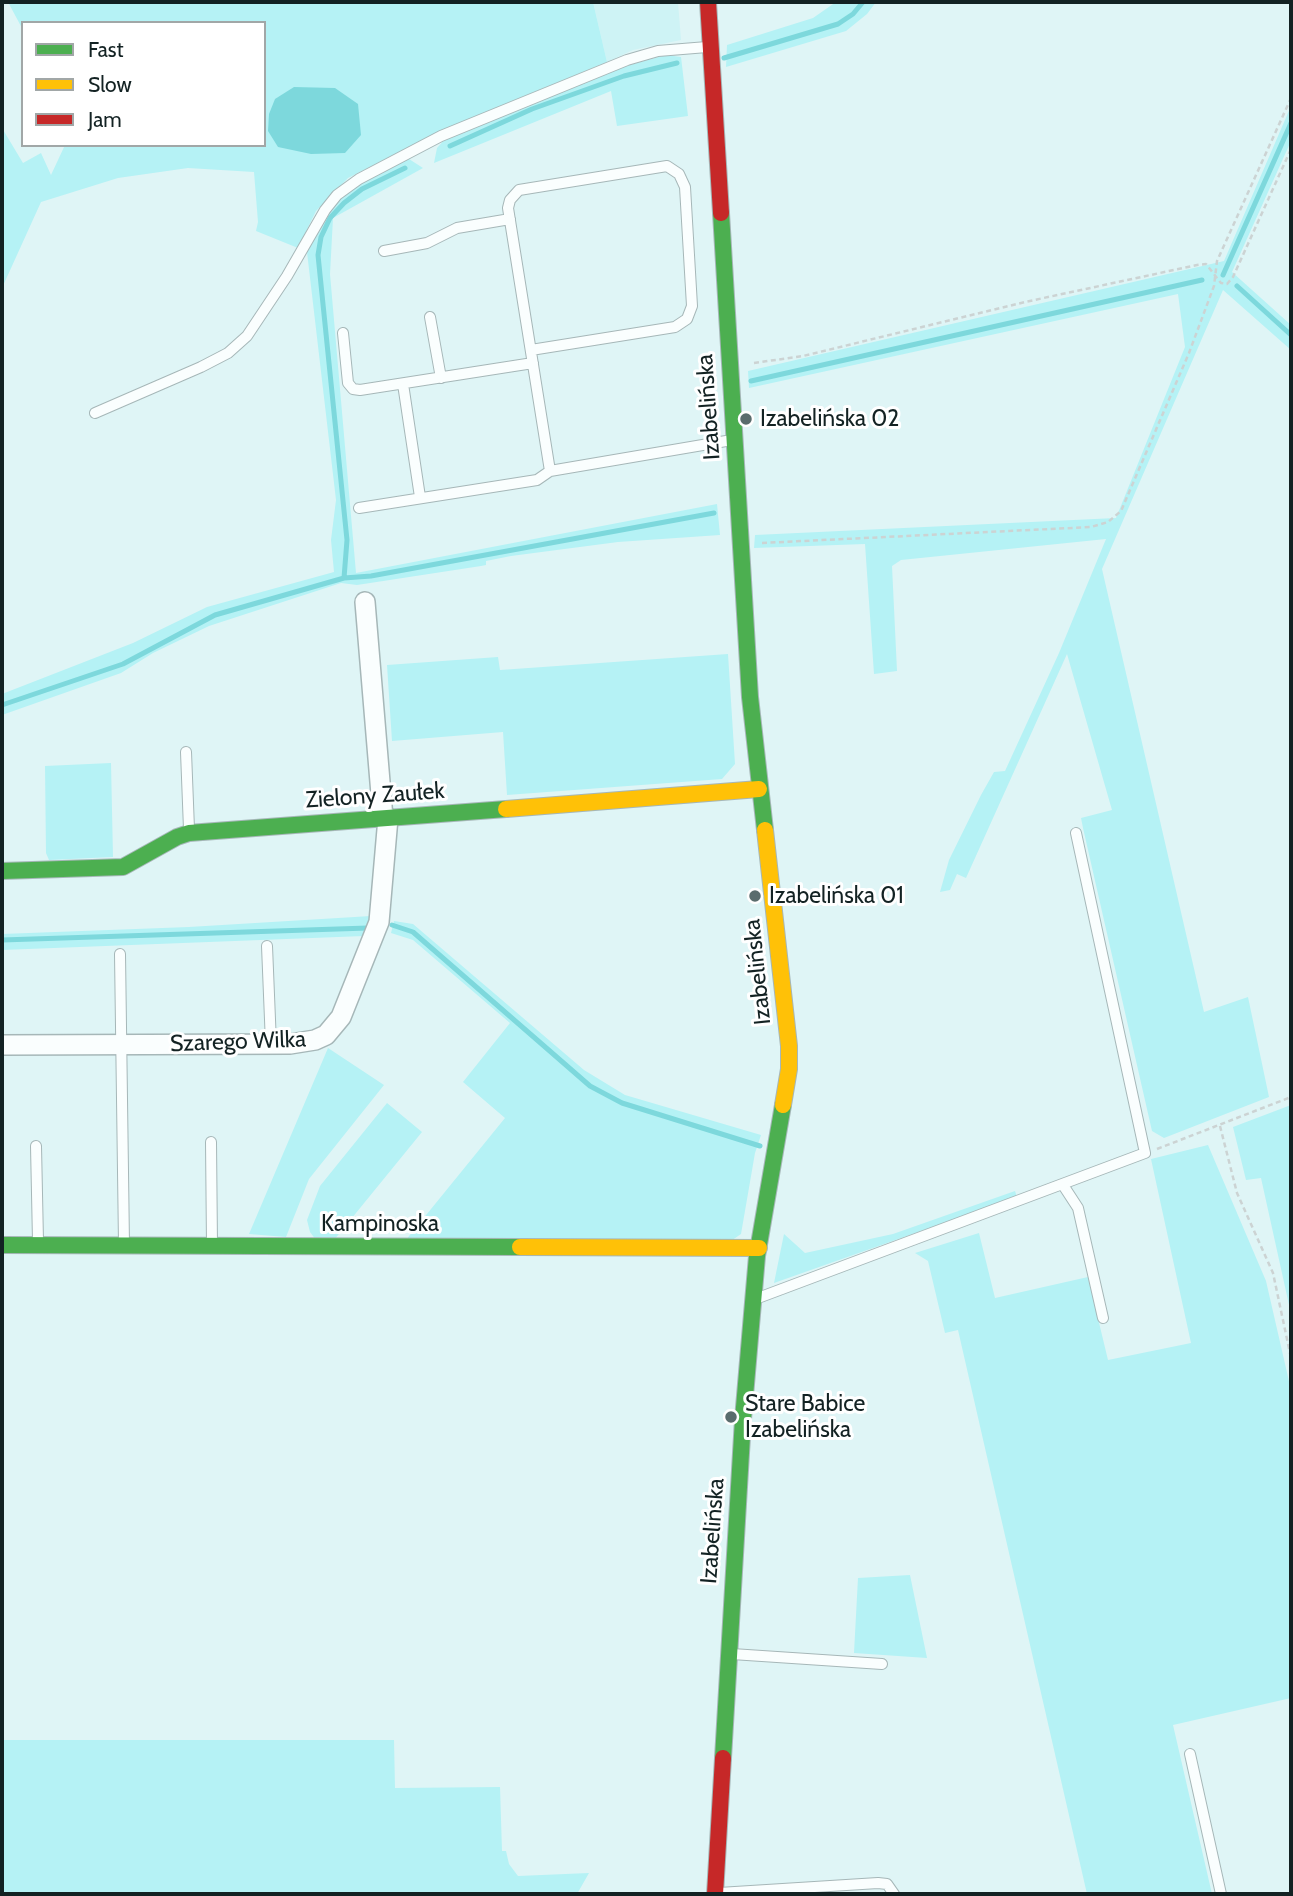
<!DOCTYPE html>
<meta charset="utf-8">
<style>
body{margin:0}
#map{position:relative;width:1293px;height:1896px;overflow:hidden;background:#dff5f6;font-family:Cabin,sans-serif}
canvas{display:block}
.frame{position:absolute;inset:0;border:4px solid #132223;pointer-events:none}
.legend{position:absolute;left:21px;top:21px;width:245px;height:126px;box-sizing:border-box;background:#fff;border:2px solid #a1a7a7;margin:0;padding:9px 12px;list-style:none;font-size:21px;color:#132223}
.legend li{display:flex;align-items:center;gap:14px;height:35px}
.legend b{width:35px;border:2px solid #a1a7a7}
</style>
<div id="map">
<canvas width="1293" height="1896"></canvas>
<div class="frame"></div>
<ul class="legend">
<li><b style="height:9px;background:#4caf50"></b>Fast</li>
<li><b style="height:9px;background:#ffc107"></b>Slow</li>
<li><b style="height:9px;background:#c62828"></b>Jam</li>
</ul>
</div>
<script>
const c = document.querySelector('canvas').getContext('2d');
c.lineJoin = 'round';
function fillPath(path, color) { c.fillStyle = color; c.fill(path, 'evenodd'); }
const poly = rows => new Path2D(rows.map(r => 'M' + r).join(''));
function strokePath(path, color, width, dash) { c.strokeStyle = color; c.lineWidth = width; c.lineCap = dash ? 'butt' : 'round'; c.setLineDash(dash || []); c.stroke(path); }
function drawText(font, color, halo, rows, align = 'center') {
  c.font = font + ' Cabin,sans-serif'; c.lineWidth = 6; c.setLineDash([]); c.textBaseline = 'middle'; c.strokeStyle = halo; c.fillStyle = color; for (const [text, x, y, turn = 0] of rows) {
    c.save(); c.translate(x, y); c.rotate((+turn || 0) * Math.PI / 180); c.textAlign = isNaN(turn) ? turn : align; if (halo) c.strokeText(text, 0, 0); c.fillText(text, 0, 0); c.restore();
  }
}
fillPath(poly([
 [593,2,678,2,681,40,633,50,607,62]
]), '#cef3f5');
fillPath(poly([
 [8,2,593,2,607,62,442,130,348,178,316,211,298,248,256,231,258,222,254,172,188,168,118,178,41,202,2,288,2,128,23,163,41,153,51,175,65,145,264,145,264,23,23,23,23,30],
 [836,2,876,2,867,14,846,31,726,67,727,45,813,18],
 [666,55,681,57,688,116,617,126,611,91,434,163,437,148,446,138,626,66],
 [1291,106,1291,141,1232,272,1291,325,1291,350,1223,290,1102,569,1204,1012,1248,997,1269,1097,1164,1138,1152,1131,1083,828,1081,818,1112,810,1067,654,966,878,957,874,950,890,940,892,949,860,981,795,994,772,1005,771,1059,653,1106,539,901,560,892,566,897,671,874,674,865,544,754,548,755,535,1116,518,1185,347,1178,294,749,388,748,371,1224,261],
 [409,159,423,168,333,218,330,274,356,573,717,504,720,535,618,542,511,556,486,561,486,565,481,566,357,585,341,583,209,626,153,653,121,673,2,715,2,694,133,643,207,607,334,572,331,540,336,500,307,252,311,239,329,210,348,190,366,179],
 [728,654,735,764,722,779,507,795,503,732,392,741,387,665,498,657,500,670],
 [111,763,113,857,49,860,46,853,45,766],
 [371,916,364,936,2,950,2,934,189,927],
 [394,921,413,924,584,1070,625,1095,761,1135,755,1153,741,1234,728,1243,405,1241,505,1118,463,1082,510,1023,413,940,391,933],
 [328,1048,384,1085,309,1179,286,1237,249,1234],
 [387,1103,422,1132,334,1240,316,1240,310,1232,307,1220,320,1186],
 [1291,1105,1291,1314,1261,1178,1246,1180,1233,1127],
 [1208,1145,1266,1281,1291,1390,1291,1698,1173,1725,1212,1894,1087,1894,958,1330,945,1333,928,1261,915,1253,979,1233,995,1298,1088,1277,1108,1360,1191,1343,1151,1159],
 [1015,1191,1017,1197,774,1283,784,1234,805,1253,893,1234],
 [910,1575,927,1658,854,1653,858,1578],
 [2,1740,394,1740,395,1788,500,1787,502,1851,506,1851,509,1864,518,1876,589,1873,577,1894,2,1894]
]), '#b5f2f5');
fillPath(poly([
 [294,87,335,88,358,104,361,135,345,153,311,154,278,147,268,131,269,114,275,99]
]), '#7dd8dc');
strokePath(poly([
 [724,58,838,24,853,14,863,2],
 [450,146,532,109,624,76,677,63],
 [1223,275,1291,123],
 [1237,286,1291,335],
 [751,381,1202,280],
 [709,390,711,435],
 [344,578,347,540,318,255,321,237,330,218,344,203,362,189,405,168],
 [2,705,123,664,215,615,344,578,371,576,714,513],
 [392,925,413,932,590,1086,622,1103,760,1146],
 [2,940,368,928]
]), '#7dd8dc', 5);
const lane = poly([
 [384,251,427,243,457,228,510,219],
 [430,317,441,378],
 [343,333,348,383,353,389,360,390,533,363],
 [531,350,675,327,687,319,692,306,685,187,679,174,667,166,519,190,510,200,508,208,550,471],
 [403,384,420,497],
 [95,413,201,367,228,353,247,336,287,276,325,210,337,195,359,179,441,136,627,60,658,51,707,47],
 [359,508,537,480,550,471,732,440],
 [186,752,189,829],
 [267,946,271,1044],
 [120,954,124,1244],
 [211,1142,212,1245],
 [36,1146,38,1241],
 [1063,1185,1078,1208,1103,1318],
 [758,1298,1145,1153,1076,833],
 [732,1654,882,1664],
 [1190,1754,1221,1894],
 [719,1893,878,1883,887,1884,894,1894]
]);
const street = poly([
 [365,602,383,818],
 [2,1045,290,1044,315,1040,326,1035,341,1017,379,922,388,818]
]);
const fast = poly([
 [721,213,750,697,765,830],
 [2,871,123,867,177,837,189,833,506,809],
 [2,1245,520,1247],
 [723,1758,743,1419,757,1256,783,1105]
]);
const slow = poly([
 [506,809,759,789],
 [765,830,789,1046,789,1069,783,1105],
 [520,1247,759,1248]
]);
const jam = poly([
 [708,2,721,213],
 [715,1894,723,1758]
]);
strokePath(lane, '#a6b7b8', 12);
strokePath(street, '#a6b7b8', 22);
strokePath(fast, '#a6b7b8', 18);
strokePath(slow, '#a6b7b8', 18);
strokePath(jam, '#a6b7b8', 18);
strokePath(poly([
 [754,363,803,356,1025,302,1197,265,1206,264,1221,283,1227,284,1233,277,1291,149],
 [762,543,1091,527,1108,522,1121,511,1189,353,1214,286,1217,261,1291,98],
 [1220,1126,1237,1193,1273,1273,1291,1358],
 [1157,1149,1291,1097]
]), '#ccd3d3', 2.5, [5, 3.5]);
strokePath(lane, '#fafefe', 10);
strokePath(street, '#fafefe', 19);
strokePath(fast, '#4caf50', 16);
strokePath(slow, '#ffc107', 16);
strokePath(jam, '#c62828', 16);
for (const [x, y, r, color] of [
 [746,419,7,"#5a6c6d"],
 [755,896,7,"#5a6c6d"],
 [731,1417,7,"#5a6c6d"]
]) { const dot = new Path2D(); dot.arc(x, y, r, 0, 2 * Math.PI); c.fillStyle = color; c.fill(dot); strokePath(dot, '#fff', 2.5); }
drawText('23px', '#132223', '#fff', [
 ["Izabelińska",709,407,-94],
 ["Zielony Zaułek",375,796,-4],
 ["Izabelińska",758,972,-96],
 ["Szarego Wilka",238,1042,-2],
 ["Kampinoska",380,1224],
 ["Izabelińska",713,1531,-86]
]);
drawText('23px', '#132223', '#fff', [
 ["Izabelińska 02",760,419],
 ["Izabelińska 01",769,896],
 ["Stare Babice",745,1404],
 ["Izabelińska",745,1430]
], 'left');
</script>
